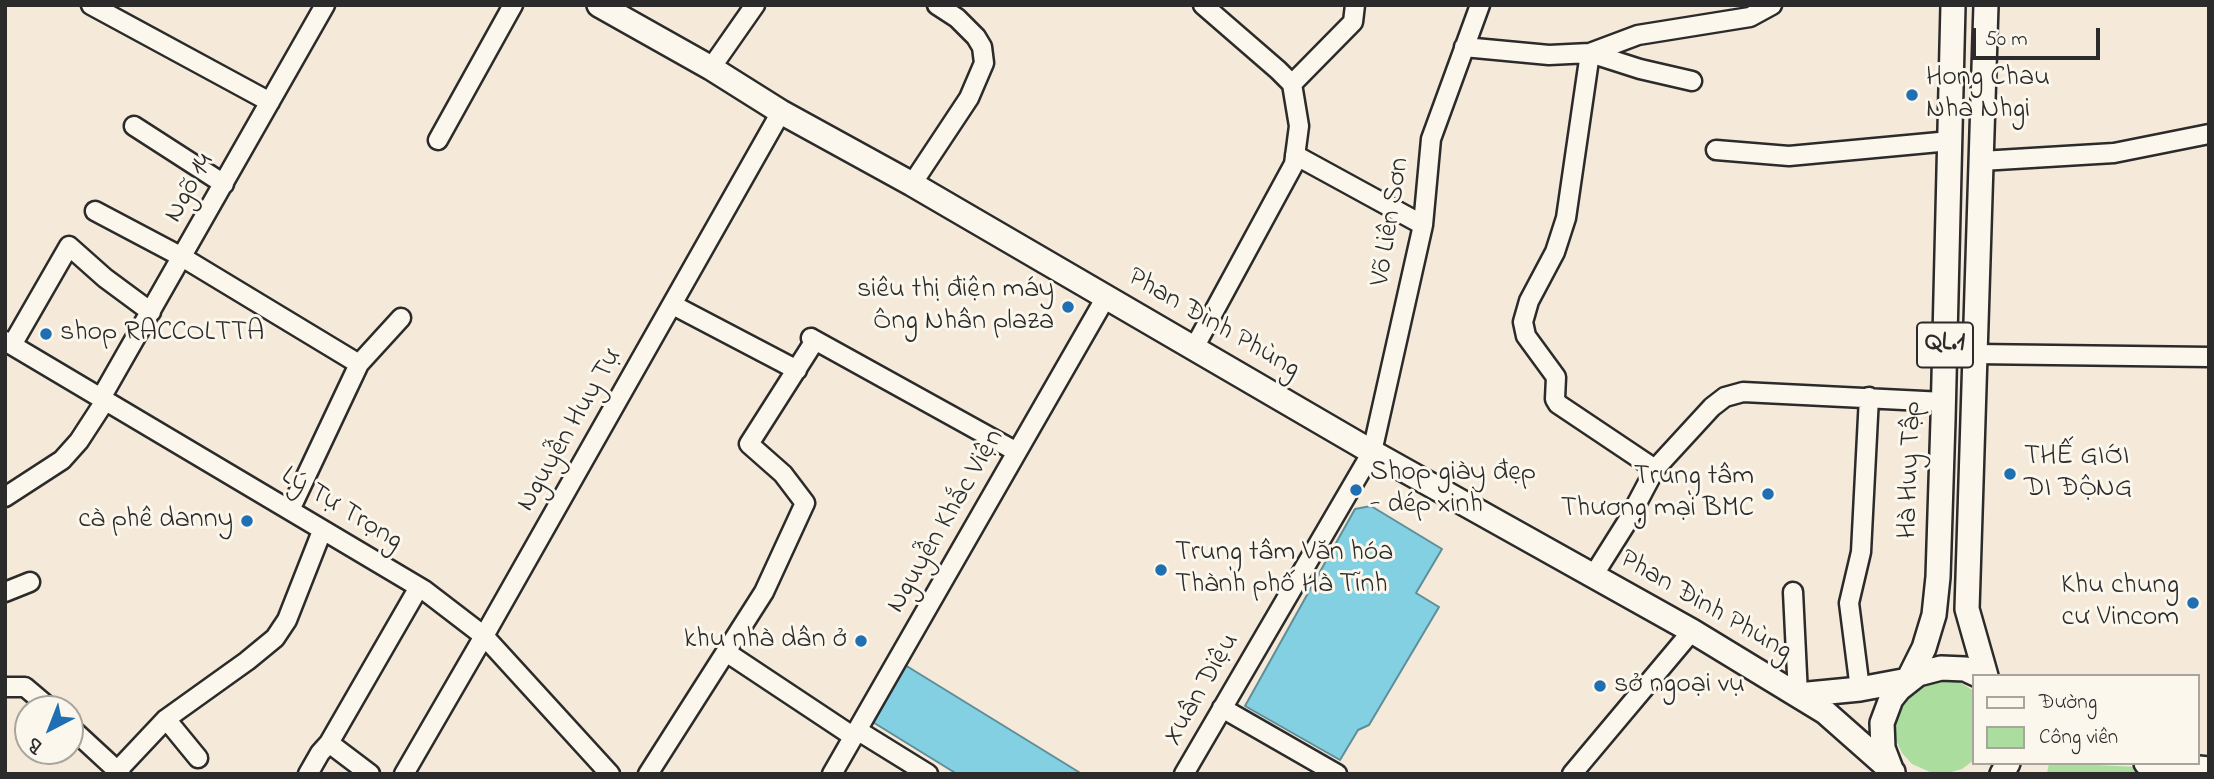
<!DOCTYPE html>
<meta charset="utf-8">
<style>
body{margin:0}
#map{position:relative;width:2214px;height:779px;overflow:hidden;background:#f5e9d9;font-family:"Indie Flower",sans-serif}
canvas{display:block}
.frame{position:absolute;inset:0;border:7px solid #2b2b2b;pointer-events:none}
.legend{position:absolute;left:1972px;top:674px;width:228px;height:91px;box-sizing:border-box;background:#fbf7ec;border:2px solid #a8a59f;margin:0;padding:9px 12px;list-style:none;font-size:21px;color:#2b2b2b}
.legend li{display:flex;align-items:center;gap:14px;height:35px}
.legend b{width:35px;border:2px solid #a8a59f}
.north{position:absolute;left:14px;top:695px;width:70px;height:70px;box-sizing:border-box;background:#fbf7ec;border:2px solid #a8a59f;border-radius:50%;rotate:222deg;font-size:19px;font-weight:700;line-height:28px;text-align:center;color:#2b2b2b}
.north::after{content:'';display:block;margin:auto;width:24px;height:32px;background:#1f6fb2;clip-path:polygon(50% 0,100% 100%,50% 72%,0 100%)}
.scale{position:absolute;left:1972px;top:28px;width:128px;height:32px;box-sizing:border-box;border:4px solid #2b2b2b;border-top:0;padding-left:9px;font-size:21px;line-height:24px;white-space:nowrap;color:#2b2b2b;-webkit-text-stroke:5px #fbf7ec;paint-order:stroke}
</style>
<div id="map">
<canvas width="2214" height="779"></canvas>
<div class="frame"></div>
<ul class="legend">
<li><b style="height:9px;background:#fbf7ec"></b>Đường</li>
<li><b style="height:19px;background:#abdd9e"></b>Công viên</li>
</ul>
<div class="north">B</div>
<div class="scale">50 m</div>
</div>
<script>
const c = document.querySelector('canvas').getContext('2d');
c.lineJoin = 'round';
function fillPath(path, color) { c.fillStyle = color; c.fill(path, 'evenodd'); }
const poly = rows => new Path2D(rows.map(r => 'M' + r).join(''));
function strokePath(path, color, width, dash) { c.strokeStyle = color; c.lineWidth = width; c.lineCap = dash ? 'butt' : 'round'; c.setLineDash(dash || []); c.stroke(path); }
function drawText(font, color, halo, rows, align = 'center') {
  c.font = font + ' "Indie Flower",sans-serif'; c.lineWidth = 6; c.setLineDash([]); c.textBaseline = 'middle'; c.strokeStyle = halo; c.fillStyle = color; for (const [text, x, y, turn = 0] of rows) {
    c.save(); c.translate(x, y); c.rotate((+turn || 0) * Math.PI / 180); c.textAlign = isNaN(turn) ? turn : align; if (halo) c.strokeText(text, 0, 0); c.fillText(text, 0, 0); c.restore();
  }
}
fillPath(poly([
 [1930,678,1956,680,1974,691,1974,760,1962,769,1951,772,1930,772,1912,764,1902,753,1895,738,1893,723,1899,702],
 [2049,763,2209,770,2209,774,2047,773]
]), '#abdd9e');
const water = poly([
 [1371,506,1442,549,1416,593,1439,607,1369,725,1358,730,1340,760,1245,706,1355,509,1371,506],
 [905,665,1082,774,957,774,871,721,905,665]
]);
fillPath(water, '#82d0e1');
strokePath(water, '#5f8e98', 2);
const minor = poly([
 [91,5,270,102],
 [1464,47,1549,55,1590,53,1638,35,1750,17,1772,5],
 [711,68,755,5],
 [1292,84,1353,22,1355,5],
 [134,126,224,184],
 [438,140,513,5],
 [1716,150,1789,156,1950,141],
 [1295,155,1423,225],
 [1981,161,2114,153,2209,134],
 [912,184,969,98,984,63,982,47,976,37,957,18,937,5],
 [95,211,182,257,359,364],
 [673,305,797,370],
 [811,338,1017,452],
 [5,341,424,590,484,636,610,774],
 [12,345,69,246,105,278,151,312],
 [1194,348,1294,164,1299,126,1292,84,1278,70,1203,5],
 [1975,354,2209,357],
 [101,398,325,5],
 [1655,469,1558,404,1555,399,1556,377,1526,336,1523,322,1529,301,1555,252,1566,218,1590,53,1640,69,1692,81],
 [5,497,62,460,79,441,105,401],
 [290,510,359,364,401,318],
 [1593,576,1627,522,1655,469,1712,407,1725,397,1743,392,1944,402],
 [5,592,30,582],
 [1793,592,1798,695],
 [726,652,854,737],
 [5,687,25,687,51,709],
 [1860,689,1849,603,1861,552,1869,397],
 [1222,708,1337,774],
 [166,719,198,758],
 [70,727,121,774],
 [857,730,928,774],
 [329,743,419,587],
 [118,770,166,719,247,661,275,638,287,620,322,531],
 [308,774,320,753,329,743,370,774],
 [404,774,484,636,781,112],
 [648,774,764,592,805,503,783,474,749,444,814,342,811,338],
 [832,774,1106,297],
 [1184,774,1372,452,1423,225,1431,139,1480,5],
 [1572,774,1692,631]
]);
const major = poly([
 [599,5,711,68,781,112,912,184,1372,452,1692,631,1825,712,1893,772],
 [1986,676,1967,609,1986,5],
 [1798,695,1860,689,1908,680,1924,648,1934,615,1938,577,1943,420,1953,5],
 [2146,763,2209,769],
 [1891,769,1883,748,1882,723,1891,699,1899,689,1918,674,1941,668,1965,669,1980,676],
 [2002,774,2008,763]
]);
strokePath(minor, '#2b2b2b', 23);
strokePath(major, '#2b2b2b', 28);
strokePath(minor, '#fbf7ec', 18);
strokePath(major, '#fbf7ec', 23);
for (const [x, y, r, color] of [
 [1912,95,7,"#1f6fb2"],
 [1068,307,7,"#1f6fb2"],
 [46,334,7,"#1f6fb2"],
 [2010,474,7,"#1f6fb2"],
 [1356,490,7,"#1f6fb2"],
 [1768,494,7,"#1f6fb2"],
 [247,521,7,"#1f6fb2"],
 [1161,570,7,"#1f6fb2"],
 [2193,603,7,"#1f6fb2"],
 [861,641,7,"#1f6fb2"],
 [1600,686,7,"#1f6fb2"]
]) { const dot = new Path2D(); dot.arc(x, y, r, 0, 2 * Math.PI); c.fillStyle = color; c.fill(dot); strokePath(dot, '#fbf7ec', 2.5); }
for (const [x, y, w] of [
 [1945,345,56]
]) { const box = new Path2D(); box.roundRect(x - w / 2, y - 22.5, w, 45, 5); c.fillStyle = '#fbf7ec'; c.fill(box); strokePath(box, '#2b2b2b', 2); }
drawText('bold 26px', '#2b2b2b', null, [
 ["QL.1",1945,345]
]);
drawText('28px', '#2b2b2b', '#fbf7ec', [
 ["Hong Chau",1926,79],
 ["Nha Nhgi",1926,111],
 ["siêu thị điện máy",1054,291,"right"],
 ["Ông Nhân plaza",1054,323,"right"],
 ["shop RACCOLTTA",60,334],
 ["THẾ GIỚI",2024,458],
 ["DI ĐỘNG",2024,490],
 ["Shop giày đẹp",1370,474],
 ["- dép xinh",1370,506],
 ["Trung tâm",1754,478,"right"],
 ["Thương mại BMC",1754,510,"right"],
 ["cà phê danny",233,521,"right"],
 ["Trung tâm Văn hóa",1175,554],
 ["Thành phố Hà Tĩnh",1175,586],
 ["Khu chung",2179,587,"right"],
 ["cư Vincom",2179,619,"right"],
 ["khu nhà dân ở",847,641,"right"],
 ["sở ngoại vụ",1614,686]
], 'left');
drawText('28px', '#2b2b2b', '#fbf7ec', [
 ["Ngõ 14",191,189,-61],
 ["Võ Liên Sơn",1392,222,-81],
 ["Phan Đình Phùng",1213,325,30],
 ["Nguyễn Huy Tự",571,431,-60],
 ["Hà Huy Tập",1912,470,-88],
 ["Lý Tự Trọng",341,510,31],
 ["Nguyễn Khắc Viện",947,522,-60],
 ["Phan Đình Phùng",1705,607,30],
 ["Xuân Diệu",1203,690,-60]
]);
</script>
